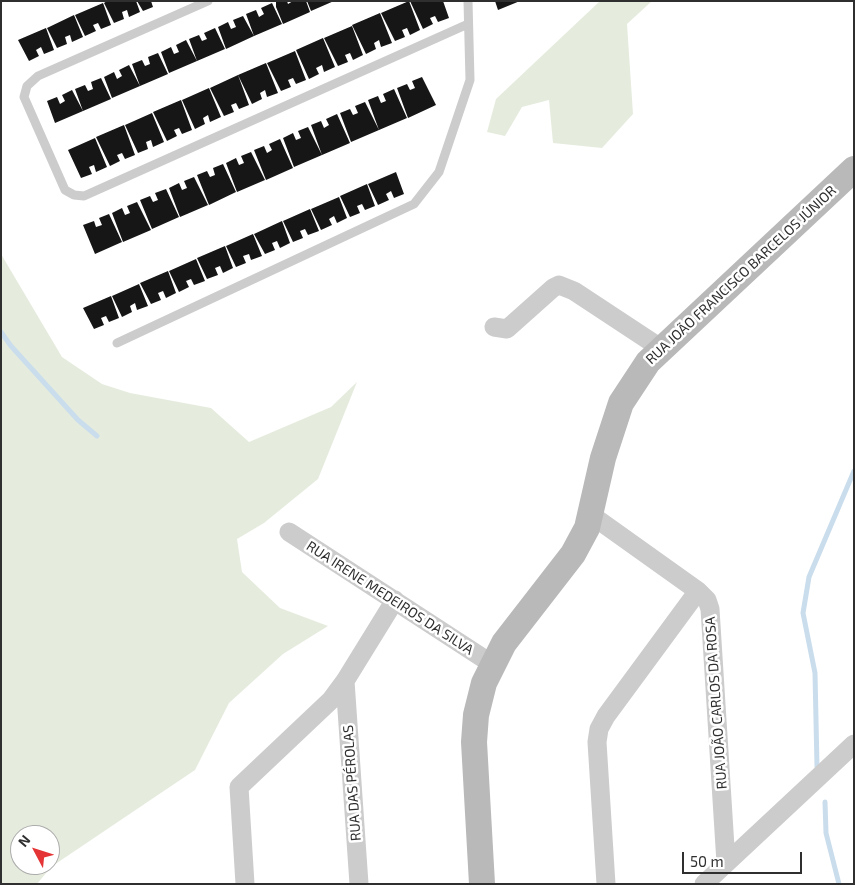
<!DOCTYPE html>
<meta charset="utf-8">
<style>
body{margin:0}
#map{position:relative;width:855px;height:885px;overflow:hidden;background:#fff;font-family:"Exo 2",sans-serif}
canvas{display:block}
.frame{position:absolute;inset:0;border:2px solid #2f2f2f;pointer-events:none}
.north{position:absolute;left:10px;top:825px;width:50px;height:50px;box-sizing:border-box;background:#fff;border:1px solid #acacac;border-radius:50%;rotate:310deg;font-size:14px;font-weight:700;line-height:20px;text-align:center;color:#2f2f2f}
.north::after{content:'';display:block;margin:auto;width:18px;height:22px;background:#e43436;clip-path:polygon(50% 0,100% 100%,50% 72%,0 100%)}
.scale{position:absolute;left:682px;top:852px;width:120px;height:22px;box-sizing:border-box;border:2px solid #2f2f2f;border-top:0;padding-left:6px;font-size:15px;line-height:18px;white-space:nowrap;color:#2f2f2f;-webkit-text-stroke:4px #fff;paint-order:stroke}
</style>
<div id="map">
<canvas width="855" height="885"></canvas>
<div class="frame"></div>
<div class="north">N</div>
<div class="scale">50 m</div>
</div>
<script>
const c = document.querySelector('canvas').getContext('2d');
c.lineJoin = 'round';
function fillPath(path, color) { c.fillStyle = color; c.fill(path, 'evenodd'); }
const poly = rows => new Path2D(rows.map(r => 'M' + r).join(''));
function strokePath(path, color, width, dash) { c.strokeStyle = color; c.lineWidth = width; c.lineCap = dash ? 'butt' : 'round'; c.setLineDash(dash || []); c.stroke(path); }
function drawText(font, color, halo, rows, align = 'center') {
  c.font = font + ' "Exo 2",sans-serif'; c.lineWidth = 5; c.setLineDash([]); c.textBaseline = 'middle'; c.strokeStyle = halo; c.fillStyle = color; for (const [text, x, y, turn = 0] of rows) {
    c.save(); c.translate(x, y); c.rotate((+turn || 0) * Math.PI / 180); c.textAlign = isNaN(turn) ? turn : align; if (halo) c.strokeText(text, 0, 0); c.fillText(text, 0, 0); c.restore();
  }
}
fillPath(poly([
 [600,1,652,1,627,24,633,114,602,148,553,143,549,100,522,107,505,136,487,132,496,99],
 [1,254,62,357,102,384,130,393,211,408,249,442,331,407,357,382,318,479,264,523,237,539,242,572,280,608,328,626,283,654,229,703,195,770,51,867,37,884,1,884],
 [20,835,50,835,50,865,20,865]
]), '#e5ecde');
strokePath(poly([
 [1,332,11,346,78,420,97,436],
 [817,767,815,673,803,613,809,577,854,471],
 [825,802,826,833,839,884]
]), '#caddec', 5);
fillPath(poly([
 [107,1,136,1,140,12,129,17,127,10,122,12,124,19,114,23,104,3],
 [137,1,151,1,153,7,143,11],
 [276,1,287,1,288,4,293,1,306,1,310,12,283,24,276,7],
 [307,1,334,1,311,11],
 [409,1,420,30,410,35,407,28,402,30,405,37,395,41,381,13],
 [410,1,443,1,449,18,438,22,435,16,430,18,433,24,423,29],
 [495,1,520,1,498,10],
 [103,3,111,25,101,29,98,23,93,25,96,31,85,36,75,15],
 [272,3,282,24,254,36,246,14,256,10,259,17,264,14,261,8],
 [380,13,392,43,381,47,379,40,374,43,376,49,366,54,352,25],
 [74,15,83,37,72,42,70,35,65,37,67,44,57,48,47,28],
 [243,16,254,36,226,49,218,27,228,22,231,29,236,27,233,20],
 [352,26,363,55,353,60,350,53,345,55,348,62,338,66,324,38],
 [46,28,54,50,44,54,41,47,36,50,39,56,29,61,18,40],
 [215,28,225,49,197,61,189,39,199,35,202,41,207,39,204,33],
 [323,38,335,67,324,72,322,65,316,68,319,74,309,79,296,50],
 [186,40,197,61,169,73,161,52,171,47,174,54,179,52,176,45],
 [295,51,306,80,296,84,293,78,288,80,291,87,281,91,267,63],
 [158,53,168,74,140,86,132,64,142,60,145,66,150,64,148,57],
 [266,63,278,93,267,97,265,90,260,93,262,99,252,104,238,75],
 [129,65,140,86,112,98,104,77,114,72,117,79,122,76,119,70],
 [238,75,249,105,239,109,236,103,231,105,234,112,224,116,210,88],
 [422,77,436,105,408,118,397,88,407,84,410,90,415,88,412,81],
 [101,78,111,99,83,111,75,89,85,85,88,91,93,89,91,82],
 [209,88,221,117,210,122,208,115,203,118,205,124,195,129,182,100],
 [394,89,407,118,379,130,368,100,378,96,381,103,386,101,383,94],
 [72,90,83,111,55,123,47,101,57,97,60,104,65,101,62,95],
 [181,100,192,130,182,134,179,128,174,130,177,136,167,141,153,112],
 [365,102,379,130,351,142,340,113,350,109,353,115,358,113,355,106],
 [152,113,164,142,153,147,151,140,146,142,148,149,138,153,125,125],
 [337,114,350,143,322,155,311,125,321,121,324,128,329,125,326,119],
 [124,125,135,155,125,159,122,153,117,155,120,161,110,166,96,137],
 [308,127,322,155,294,167,283,138,293,133,296,140,301,138,298,131],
 [95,138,107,167,96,172,94,165,89,167,92,174,81,178,68,150],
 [280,139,293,168,266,180,254,150,264,146,267,153,272,150,269,144],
 [251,152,265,180,237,192,226,163,236,158,239,165,244,163,241,156],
 [223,164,236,192,209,205,197,175,207,171,210,177,215,175,213,168],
 [396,172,404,194,394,198,391,191,386,194,389,200,378,205,368,184],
 [194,177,208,205,180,217,169,188,179,183,182,190,187,188,184,181],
 [367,184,375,206,365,210,362,204,357,206,360,213,350,217,340,196],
 [166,189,179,217,152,229,140,200,150,196,153,202,158,200,155,193],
 [339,197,347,218,337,223,334,216,329,219,332,225,321,230,311,209],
 [137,202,151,230,123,242,112,213,122,208,125,215,130,213,127,206],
 [310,209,319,231,308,235,305,229,300,231,303,238,293,242,283,221],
 [109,214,122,242,95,254,83,225,94,221,96,227,102,225,99,218],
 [282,221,290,243,280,248,277,241,272,243,275,250,265,254,254,234],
 [253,234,262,256,251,260,249,254,243,256,246,263,236,267,226,246],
 [225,246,233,268,223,273,220,266,215,268,218,275,207,279,197,258],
 [196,259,205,281,194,285,191,279,186,281,189,287,179,292,169,271],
 [168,271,176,293,166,298,163,291,158,293,161,300,151,304,140,283],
 [139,284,148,306,137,310,135,303,130,306,132,312,122,317,112,296],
 [111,296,119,318,109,322,106,316,101,318,104,325,94,329,83,308]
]), '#161616');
strokePath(poly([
 [208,1,38,76,27,86,24,97,65,190,74,195,84,196,468,24],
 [117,343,414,204,439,172,470,80,468,1]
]), '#ccc', 9);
strokePath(poly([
 [494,327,507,329,553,288,559,285,574,291,662,349],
 [590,514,698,591,707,600,710,609,726,863],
 [289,532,492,664],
 [345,681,359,884],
 [245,884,239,787,331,700,345,681,395,600],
 [606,884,597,742,599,729,606,716,698,591],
 [704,884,854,744]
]), '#ccc', 19);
strokePath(poly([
 [482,884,474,742,476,715,484,683,504,643,573,554,587,528,603,458,621,403,648,362,854,169]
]), '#b9b9b9', 26);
drawText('14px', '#2f2f2f', '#fff', [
 ["RUA JOÃO FRANCISCO BARCELOS JÚNIOR",741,275,-43],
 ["RUA IRENE MEDEIROS DA SILVA",390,598,33],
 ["RUA JOÃO CARLOS DA ROSA",716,703,-94],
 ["RUA DAS PÉROLAS",352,783,-94]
]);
</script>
